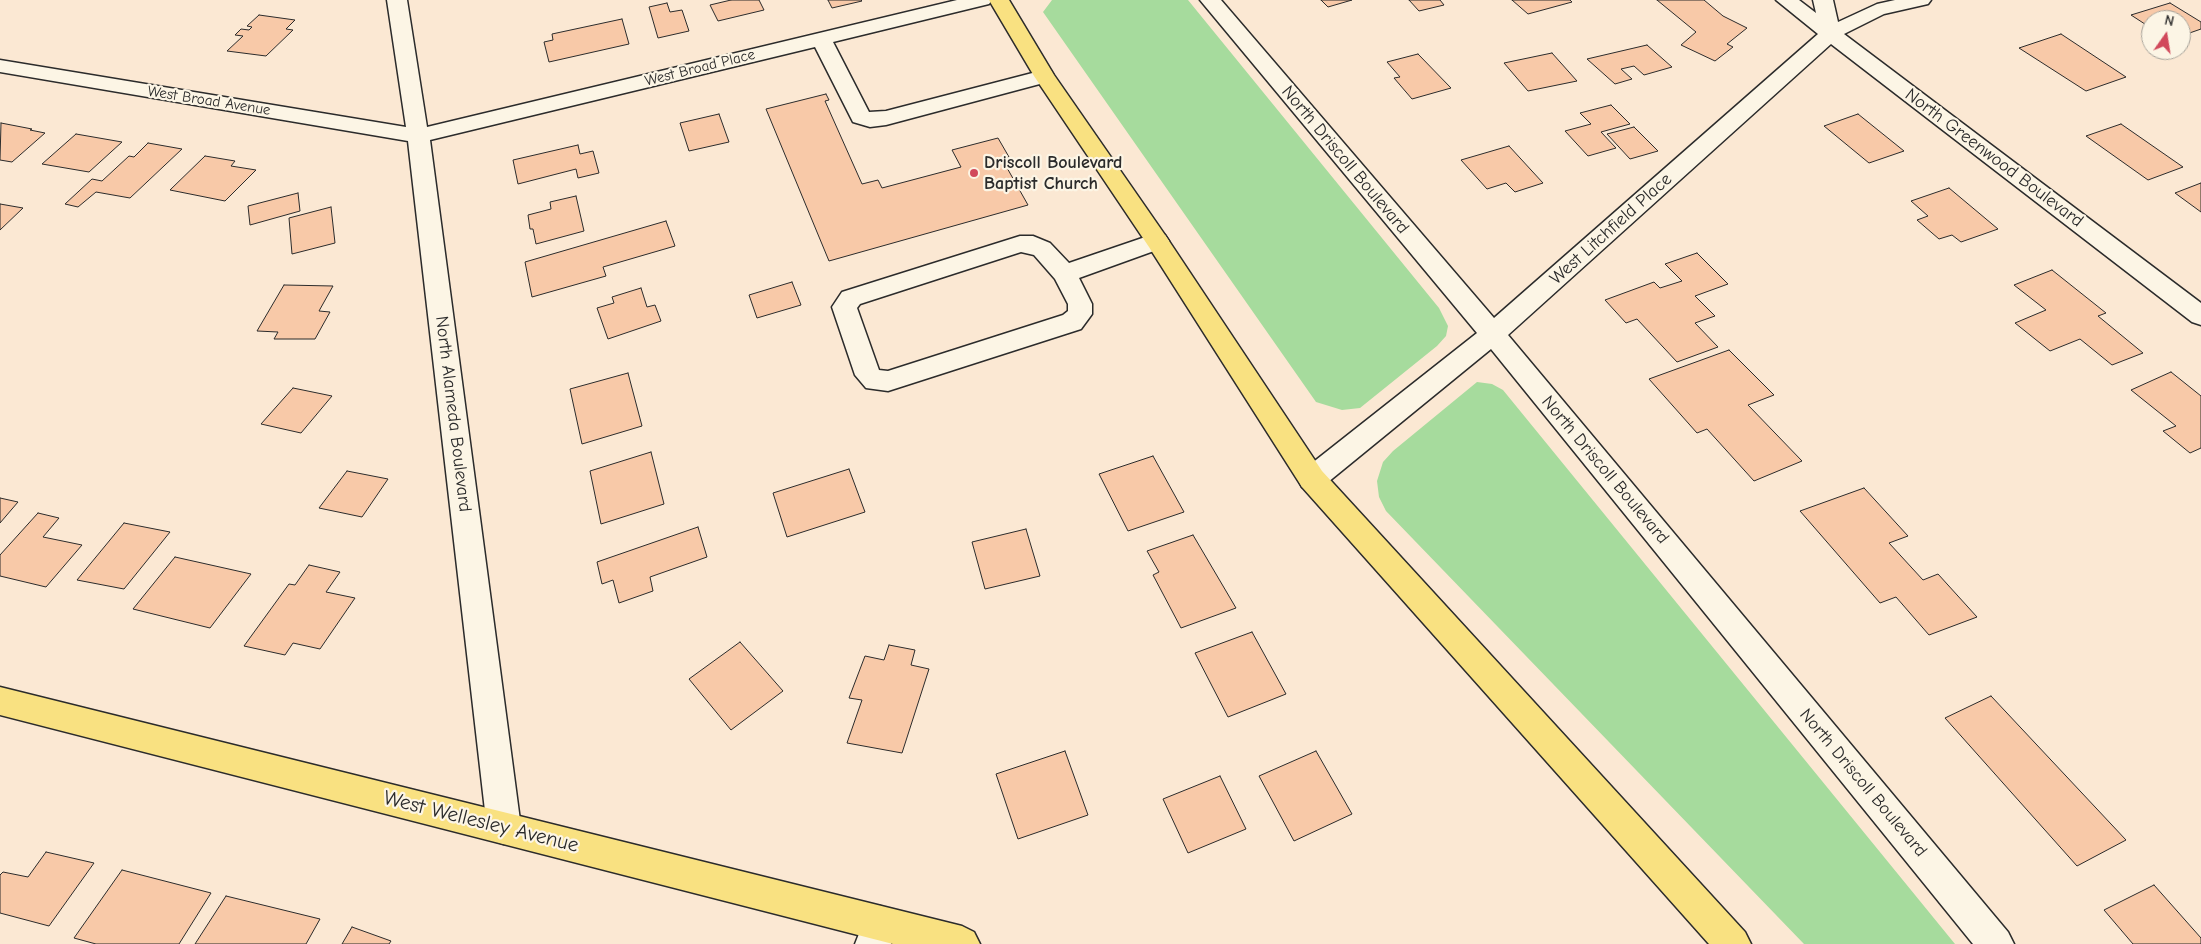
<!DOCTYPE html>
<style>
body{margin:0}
#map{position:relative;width:2201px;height:944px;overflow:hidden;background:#fbe8d3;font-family:"Comic Neue",sans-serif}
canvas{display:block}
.north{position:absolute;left:2141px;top:10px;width:50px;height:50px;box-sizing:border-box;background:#fcf5e5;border:1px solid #a8a49b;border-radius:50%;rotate:13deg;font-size:14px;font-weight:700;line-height:20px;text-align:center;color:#2b2b2b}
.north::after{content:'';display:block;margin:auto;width:18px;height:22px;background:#d1495b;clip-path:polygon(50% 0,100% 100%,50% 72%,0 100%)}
</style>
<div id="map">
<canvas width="2201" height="944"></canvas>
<div class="north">N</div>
</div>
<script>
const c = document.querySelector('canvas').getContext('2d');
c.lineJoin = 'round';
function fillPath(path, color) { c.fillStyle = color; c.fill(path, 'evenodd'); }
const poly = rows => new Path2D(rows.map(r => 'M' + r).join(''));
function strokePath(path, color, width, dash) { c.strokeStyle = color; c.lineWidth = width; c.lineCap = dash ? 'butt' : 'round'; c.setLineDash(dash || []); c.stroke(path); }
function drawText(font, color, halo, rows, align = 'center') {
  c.font = font + ' "Comic Neue",sans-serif'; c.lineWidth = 4.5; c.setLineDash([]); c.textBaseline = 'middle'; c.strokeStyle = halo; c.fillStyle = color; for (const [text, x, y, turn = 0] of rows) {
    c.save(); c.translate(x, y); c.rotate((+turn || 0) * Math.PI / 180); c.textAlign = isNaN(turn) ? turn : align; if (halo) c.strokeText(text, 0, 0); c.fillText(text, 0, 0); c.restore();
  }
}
fillPath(poly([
 [1052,0,1188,0,1439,308,1448,326,1446,336,1437,346,1360,408,1342,410,1316,402,1043,12],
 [1477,382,1492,384,1503,390,1955,944,1804,944,1386,511,1379,497,1377,481,1383,462,1393,451]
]), '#a6db9d');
const building = poly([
 [731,0,759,0,764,10,718,21,710,5,731,0],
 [828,0,861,0,862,1,832,8,828,0],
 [1321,0,1352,0,1328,7,1321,0],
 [1409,0,1440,0,1444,5,1419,11,1409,0],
 [1512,0,1570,0,1572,2,1528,14,1512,0],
 [1657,0,1704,0,1723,16,1747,28,1727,44,1733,47,1715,61,1681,45,1696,32,1657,0],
 [667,3,670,12,682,10,689,31,658,38,649,7,667,3],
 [2170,3,2201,22,2201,29,2181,36,2181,20,2151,20,2151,28,2131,15,2170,3],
 [259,15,295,20,286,29,293,30,266,56,227,51,243,36,235,35,241,29,249,30,252,27,247,26,259,15],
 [622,19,629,44,549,62,544,42,553,40,552,34,622,19],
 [2061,34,2126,77,2086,91,2019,48,2061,34],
 [1647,45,1672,67,1644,75,1634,66,1621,69,1632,79,1615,84,1587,59,1647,45],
 [1552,53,1577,81,1528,91,1504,63,1552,53],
 [1418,54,1451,88,1412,99,1394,78,1400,77,1387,62,1418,54],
 [826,94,829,100,825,101,862,184,878,180,882,188,961,167,952,150,998,138,1009,157,1002,159,1028,205,829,261,766,109,826,94],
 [1611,105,1630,124,1601,132,1616,148,1588,156,1565,131,1591,124,1580,113,1611,105],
 [719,114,729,142,689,151,680,123,719,114],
 [1858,114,1904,151,1869,163,1824,126,1858,114],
 [1,123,32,129,30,130,45,133,12,162,0,160,1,123],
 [2121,124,2183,167,2148,180,2086,136,2121,124],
 [1634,127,1658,151,1630,159,1607,134,1634,127],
 [76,134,122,142,89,172,42,164,76,134],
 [148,143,182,149,130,198,96,192,78,207,65,204,92,179,102,181,129,156,134,157,148,143],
 [578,145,580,154,593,151,599,173,578,178,576,169,518,184,513,160,578,145],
 [1509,146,1543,183,1515,192,1506,183,1487,189,1461,160,1509,146],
 [205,156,235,161,231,166,256,170,225,201,170,190,205,156],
 [2201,183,2201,212,2175,193,2201,183],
 [1949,188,1998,229,1961,242,1952,235,1939,239,1917,220,1928,216,1911,201,1949,188],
 [298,193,300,211,250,225,248,206,298,193],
 [576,196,584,231,536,244,533,229,530,229,528,215,551,209,550,202,576,196],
 [0,204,23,208,0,230,0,204],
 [331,207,335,243,292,254,289,218,331,207],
 [666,221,675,246,603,267,606,276,532,297,525,262,666,221],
 [1697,253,1728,284,1695,296,1715,316,1695,323,1718,347,1677,362,1637,319,1626,323,1605,300,1654,282,1660,288,1682,281,1665,264,1697,253],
 [2052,270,2106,313,2098,316,2143,353,2112,365,2080,339,2050,351,2015,323,2046,310,2014,285,2052,270],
 [792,282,801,305,757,318,749,295,792,282],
 [284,285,333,286,319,311,330,312,315,339,274,339,278,332,257,331,284,285],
 [641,288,647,307,655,305,661,321,608,339,597,308,614,303,612,297,641,288],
 [1729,350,1774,395,1748,405,1802,461,1754,481,1707,429,1697,433,1649,379,1729,350],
 [2171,372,2201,396,2201,448,2190,453,2163,431,2176,426,2131,390,2171,372],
 [628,373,642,426,582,444,570,389,628,373],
 [293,388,332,396,301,433,261,424,293,388],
 [651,452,664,504,601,524,590,471,651,452],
 [1153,456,1184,512,1128,531,1099,474,1153,456],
 [849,469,865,512,787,537,773,493,849,469],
 [347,471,388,479,362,517,319,508,347,471],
 [1864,488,1908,536,1889,543,1923,580,1938,574,1977,617,1929,635,1896,597,1880,603,1800,511,1864,488],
 [0,498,18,502,0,523,0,498],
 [38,513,59,518,43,537,82,545,46,587,0,576,0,555,38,513],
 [124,523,170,532,124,589,77,580,124,523],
 [698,527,707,557,650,577,653,591,619,603,613,580,602,584,597,562,698,527],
 [1026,529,1040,576,985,589,972,542,1026,529],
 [1193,535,1236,608,1181,628,1153,575,1159,572,1147,551,1193,535],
 [175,557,251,574,210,628,133,609,175,557],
 [309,565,340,572,326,592,355,598,320,649,293,643,285,655,244,646,289,584,295,585,309,565],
 [1252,632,1286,694,1228,717,1195,653,1252,632],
 [740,642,783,691,731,730,689,679,740,642],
 [889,645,915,650,911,665,929,669,902,753,847,743,862,700,849,698,865,656,884,660,889,645],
 [1991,696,2126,840,2077,866,1945,718,1991,696],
 [1065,751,1088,815,1018,839,996,774,1065,751],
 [1316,751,1352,814,1294,841,1259,776,1316,751],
 [1220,776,1246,829,1188,853,1163,799,1220,776],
 [46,852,94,863,49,926,0,913,0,875,3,872,28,877,46,852],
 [122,870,211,893,179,944,96,944,74,938,122,870],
 [2154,885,2201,938,2201,944,2133,944,2104,910,2154,885],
 [226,896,320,919,306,944,195,944,226,896],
 [352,927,391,941,389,944,342,944,352,927]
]);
fillPath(building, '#f8c9a8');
strokePath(building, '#2b2b2b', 1);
const minor = poly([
 [387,0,407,0,427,127,957,0,992,0,989,4,833,42,869,112,886,111,1044,70,1051,71,1054,76,1051,81,886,125,870,127,853,122,815,47,430,140,521,828,516,840,504,844,492,840,487,828,408,141,0,72,0,60,406,127,387,0],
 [1200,0,1221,0,1494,318,1818,34,1776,0,1799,0,1816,13,1813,0,1833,0,1838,22,1877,4,1895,0,1931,0,1928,4,1884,14,1844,34,2201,303,2201,325,2192,322,1831,44,1508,335,2008,932,2014,944,1973,944,1491,349,1322,487,1312,490,1302,487,1298,479,1302,471,1477,333,1200,0],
 [1157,233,1165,235,1169,241,1165,247,1079,278,1092,304,1092,314,1081,329,888,391,866,388,855,375,832,307,842,292,1020,236,1033,236,1050,243,1069,263,1157,233],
 [1021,252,1034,255,1055,279,1068,304,1068,311,1063,315,888,371,879,370,857,308,860,304,1021,252],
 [880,906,892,911,897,923,891,944,855,944,868,911,880,906]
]);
const major = poly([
 [989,0,1009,0,1054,75,1165,235,1322,471,1745,932,1751,944,1709,944,1302,487,1149,247,1034,76,989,0],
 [0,687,962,926,974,932,980,944,893,944,0,715,0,687]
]);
strokePath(minor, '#2b2b2b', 3);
strokePath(major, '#2b2b2b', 3);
fillPath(minor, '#fcf5e5');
fillPath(major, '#f9e181');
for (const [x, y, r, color] of [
 [974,173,5,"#d1495b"]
]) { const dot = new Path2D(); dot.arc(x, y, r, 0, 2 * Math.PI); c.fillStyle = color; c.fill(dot); strokePath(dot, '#fcf5e5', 2); }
drawText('15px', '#2b2b2b', '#fcf5e5', [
 ["West Broad Place",700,68,-14],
 ["West Broad Avenue",209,101,9]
]);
drawText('18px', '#2b2b2b', '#fcf5e5', [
 ["North Greenwood Boulevard",1994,158,37],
 ["North Driscoll Boulevard",1345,160,50],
 ["West Litchfield Place",1611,229,-42],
 ["North Alameda Boulevard",453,414,83],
 ["North Driscoll Boulevard",1605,470,50],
 ["North Driscoll Boulevard",1863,783,50]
]);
drawText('bold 18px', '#2b2b2b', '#fcf5e5', [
 ["Driscoll Boulevard",984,163],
 ["Baptist Church",984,184]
], 'left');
drawText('21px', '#2b2b2b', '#fcf5e5', [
 ["West Wellesley Avenue",481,822,14]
]);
</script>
